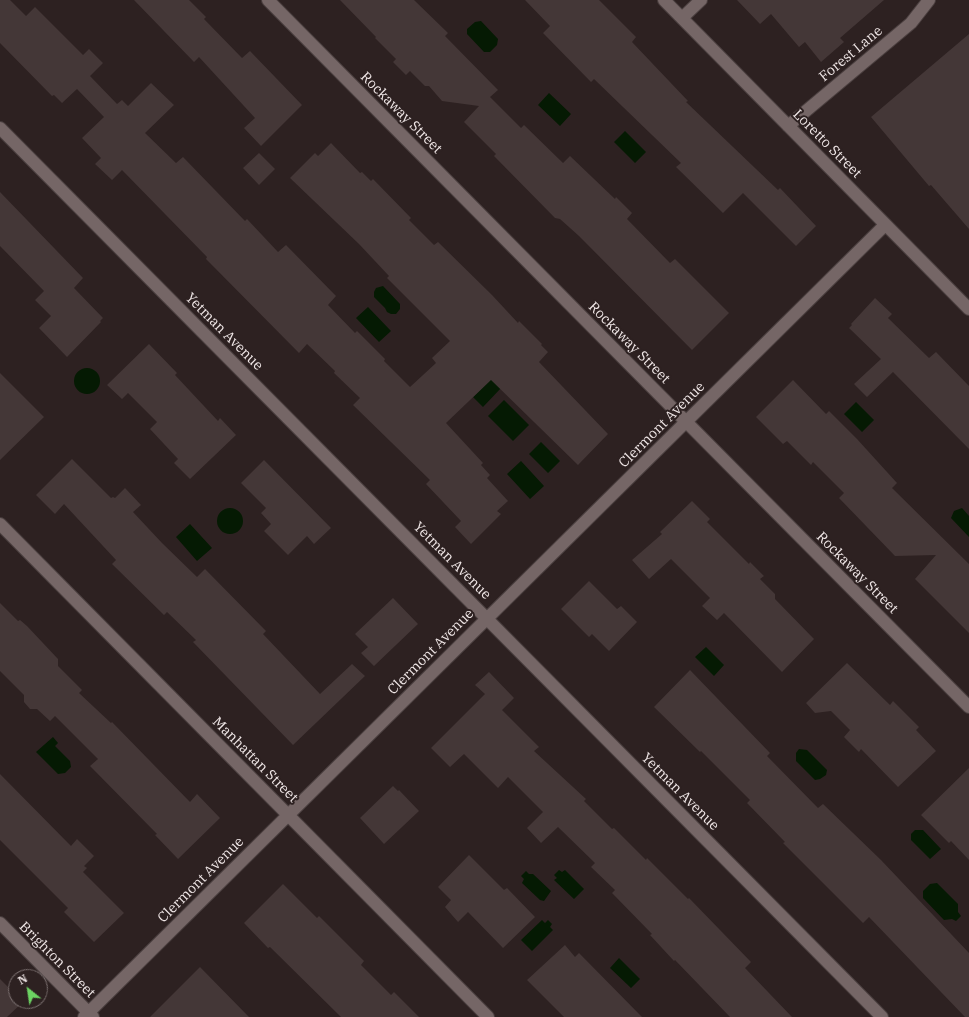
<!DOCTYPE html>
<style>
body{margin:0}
#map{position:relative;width:969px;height:1017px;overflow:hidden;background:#2d2121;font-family:"IBM Plex Serif",serif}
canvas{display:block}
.north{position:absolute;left:8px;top:969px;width:40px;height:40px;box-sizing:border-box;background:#2d2121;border:1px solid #7b7070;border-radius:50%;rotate:330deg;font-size:11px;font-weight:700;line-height:16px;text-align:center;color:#f0e7e7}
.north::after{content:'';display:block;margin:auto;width:14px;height:18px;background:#6cd362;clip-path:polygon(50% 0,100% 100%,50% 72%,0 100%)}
</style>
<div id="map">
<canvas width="969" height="1017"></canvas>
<div class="north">N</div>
</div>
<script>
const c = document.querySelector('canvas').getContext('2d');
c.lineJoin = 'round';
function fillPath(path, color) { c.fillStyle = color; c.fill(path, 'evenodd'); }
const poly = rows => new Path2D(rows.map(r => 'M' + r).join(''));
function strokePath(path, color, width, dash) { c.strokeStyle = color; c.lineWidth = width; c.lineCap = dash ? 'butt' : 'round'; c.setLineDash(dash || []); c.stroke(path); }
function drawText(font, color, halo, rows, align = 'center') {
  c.font = font + ' "IBM Plex Serif",serif'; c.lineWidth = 4; c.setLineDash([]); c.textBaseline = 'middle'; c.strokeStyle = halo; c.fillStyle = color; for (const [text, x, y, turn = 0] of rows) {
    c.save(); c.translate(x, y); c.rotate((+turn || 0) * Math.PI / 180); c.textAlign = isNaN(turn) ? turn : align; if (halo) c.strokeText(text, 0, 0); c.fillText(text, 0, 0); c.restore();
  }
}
fillPath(poly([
 [481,21,498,39,497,45,490,52,484,52,467,34,467,29,475,22],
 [549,93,571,114,560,126,538,105],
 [625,131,646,152,635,163,614,142],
 [383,286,400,304,400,309,396,314,391,314,387,312,385,308,374,297,374,292,376,288],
 [368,307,391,331,379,342,356,318],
 '74 381a13 13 0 1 1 26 0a13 13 0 1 1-26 0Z',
 [492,378,502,387,483,407,473,397],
 [504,400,529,425,513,441,488,416],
 [856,402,874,420,862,432,844,414],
 [541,442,560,461,548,473,529,454],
 [521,461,544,486,530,499,507,474],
 '217 521a13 13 0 1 1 26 0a13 13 0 1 1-26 0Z',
 [962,508,969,516,969,537,951,518,954,511],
 [190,524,212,548,197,561,176,537],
 [706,647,724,665,714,676,695,657],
 [53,737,58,743,55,746,70,761,71,767,65,773,58,774,36,752],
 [799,749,807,750,827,770,826,775,820,779,815,780,796,761,796,753],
 [915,830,923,830,941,849,930,859,911,840,911,834],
 [559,870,562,872,565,870,584,889,574,899,554,880,557,878,554,875],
 [526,871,529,874,533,874,551,891,544,901,540,900,522,883,524,879,521,876],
 [937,883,958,904,958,912,961,916,956,921,952,919,944,920,923,898,923,891,930,884],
 [542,920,545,923,548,920,552,924,550,927,553,930,532,951,521,940],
 [619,958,640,979,631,988,610,968]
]), '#051a03');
fillPath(poly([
 [0,0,10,0,26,16,35,7,83,55,89,49,103,63,90,76,117,104,122,100,128,106,151,83,174,105,145,133,176,163,183,157,245,221,247,219,278,252,286,245,336,296,328,305,355,333,357,331,385,359,384,361,410,387,436,363,432,358,450,341,387,278,389,276,359,244,290,178,315,153,318,156,331,143,360,173,362,172,371,181,373,179,411,218,409,220,434,245,438,242,492,295,518,323,519,321,542,344,541,345,548,352,539,362,608,434,578,465,491,380,446,423,483,463,481,465,490,475,487,478,508,501,497,511,501,514,471,544,455,527,461,521,426,484,430,480,353,405,360,398,334,373,335,371,307,344,299,353,206,259,207,257,122,170,112,180,95,164,101,158,82,138,104,117,77,89,62,103,54,95,52,96,0,43],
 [134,0,189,0,206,17,204,19,242,58,250,51,302,105,261,146,244,128,255,118,199,57,194,62],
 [340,0,414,0,448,33,445,36,498,90,490,97,521,128,524,125,563,163,570,156,615,199,616,197,632,213,627,219,670,263,675,259,729,313,692,350,579,236,560,219,555,218,494,156,496,154,464,122,479,106,442,101,429,86,425,86,410,71,406,75,393,62,396,59,375,38,376,37],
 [525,0,599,0,636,37,632,42,688,101,686,102,778,190,780,188,816,226,796,246,743,193,723,213,676,167,681,163,594,79,591,82,543,33,550,26],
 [737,0,884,0,840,38,844,42,821,62,805,42,799,47,771,14,760,24],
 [969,34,969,229,931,185,929,186,871,117],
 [259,153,275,169,259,185,243,168],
 [0,192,83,278,74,288,103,318,100,321,101,322,67,357,39,328,51,316,35,300,44,291,0,246],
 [875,298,892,314,888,318,929,358,936,352,969,386,969,449,893,372,867,397,854,384,881,359,849,328,852,325,851,324],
 [149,344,177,373,175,375,218,421,220,418,236,435,190,479,174,463,178,459,150,429,157,422,128,393,122,399,107,385],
 [0,373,44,417,0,460],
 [793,380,826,414,829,411,857,439,897,483,892,488,969,564,969,633,915,579,936,555,895,556,839,498,844,493,813,462,811,465,787,441,783,444,756,417],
 [72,459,111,498,113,497,115,498,125,488,141,505,133,512,162,543,197,577,205,569,266,631,263,634,320,694,352,664,365,676,293,745,193,642,196,640,167,612,164,615,112,564,116,560,64,504,55,514,36,495],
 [264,460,331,528,314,544,307,536,288,555,264,531,271,524,261,513,266,508,241,483],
 [692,501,710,519,707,522,749,564,750,562,764,576,760,579,775,594,775,599,814,639,782,672,724,613,717,620,702,606,710,598,671,559,649,579,632,560,662,534,660,532],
 [589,581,617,609,621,606,637,622,609,651,592,634,589,637,561,609],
 [393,598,418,624,374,666,361,653,368,647,355,634],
 [0,603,18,621,20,620,27,626,58,659,58,666,82,690,79,693,111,723,112,722,190,802,197,794,220,818,178,859,155,835,157,834,90,766,98,759,55,716,50,721,37,709,30,709,24,702,24,695,0,671],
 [847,663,890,705,893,701,919,727,916,730,936,751,898,787,861,749,859,752,844,737,850,730,831,711,815,713,806,703],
 [690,670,770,753,767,756,818,808,823,804,881,860,969,953,969,1017,965,1017,869,917,863,923,783,843,785,842,747,803,750,800,701,751,700,752,654,707],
 [489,672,514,698,502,710,539,747,534,751,586,799,584,801,612,829,614,828,646,860,647,858,688,899,689,898,751,962,745,968,792,1017,730,1017,675,960,674,961,650,935,652,934,612,893,615,890,591,867,595,863,558,827,541,843,527,828,543,812,508,777,498,788,464,754,450,767,431,748,485,694,475,685],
 [969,768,969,860,951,841,949,843,921,815],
 [0,774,71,846,77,839,94,856,84,866,87,868,83,872,124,913,94,942,64,912,68,908,0,840],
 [393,786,398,791,399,790,419,811,384,844,360,818],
 [469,855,504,890,507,888,535,917,503,948,468,912,458,922,445,907,451,900,438,887],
 [283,884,317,918,319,916,364,961,361,965,391,995,394,992,419,1017,341,1017,270,947,268,948,244,923],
 [565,945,575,957,579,953,642,1017,564,1017,527,980],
 [200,967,249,1017,150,1017],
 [0,979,16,995,16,1001,23,1002,7,1017,0,1017]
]), '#443737');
const street = poly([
 [268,0,969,707],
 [664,0,969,309],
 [682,18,701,0],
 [788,126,911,23,929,0],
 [0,128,882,1017],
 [0,524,488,1017],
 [0,923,93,1017],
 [84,1017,885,225]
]);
strokePath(street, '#4a3f3f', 14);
strokePath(street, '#756666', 12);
drawText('14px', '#f0e7e7', '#2d2121', [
 ["Forest Lane",851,54,-40],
 ["Rockaway Street",401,113,45],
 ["Loretto Street",827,144,45],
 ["Yetman Avenue",224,332,45],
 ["Rockaway Street",629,343,45],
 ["Clermont Avenue",662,425,-45],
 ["Yetman Avenue",452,561,45],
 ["Rockaway Street",857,573,45],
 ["Clermont Avenue",431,652,-45],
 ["Manhattan Street",255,760,45],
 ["Yetman Avenue",680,792,45],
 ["Clermont Avenue",201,880,-45],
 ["Brighton Street",57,960,45]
]);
</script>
